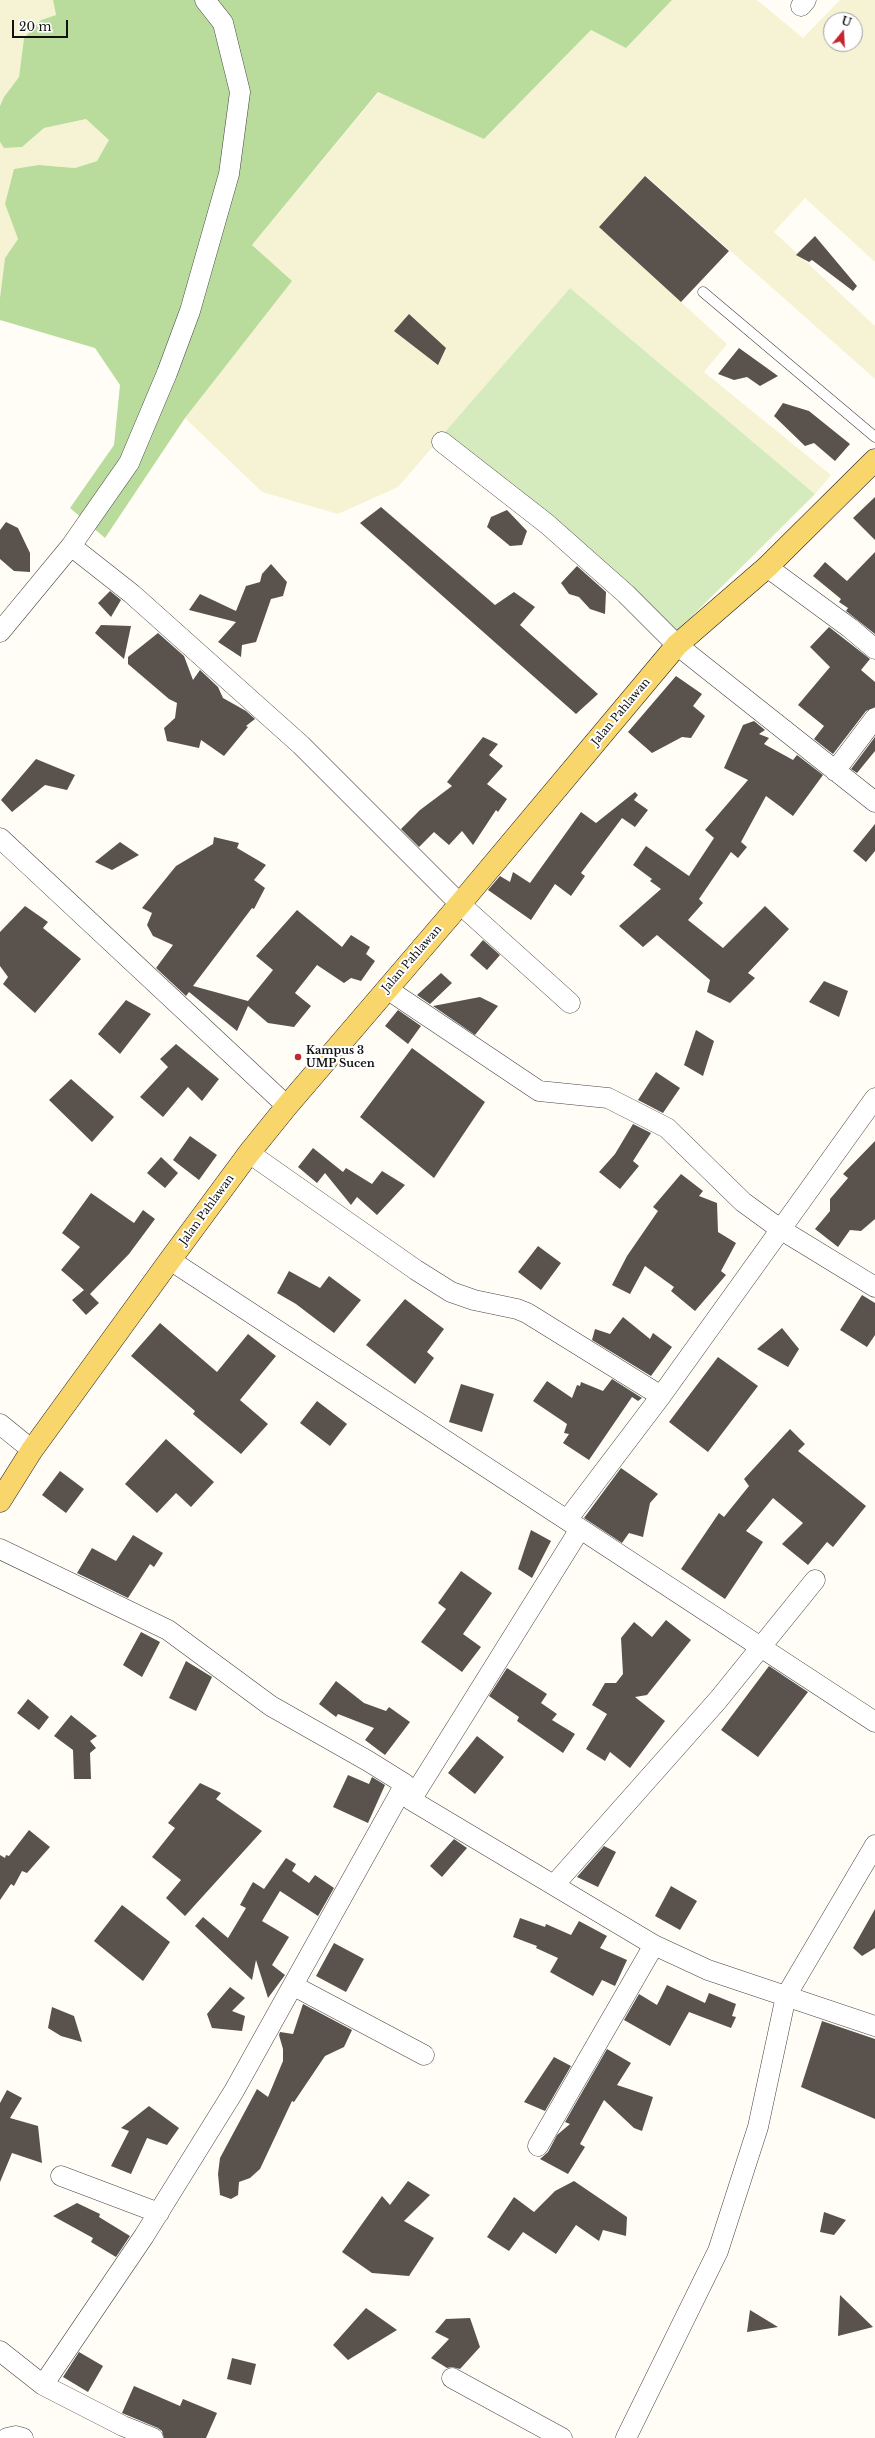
<!DOCTYPE html>
<style>
body{margin:0}
#map{position:relative;width:875px;height:2438px;overflow:hidden;background:#fffdf5;font-family:"Libre Baskerville",serif}
canvas{display:block}
.north{position:absolute;left:823px;top:12px;width:40px;height:40px;box-sizing:border-box;background:#fff;border:1px solid #a0a0a0;border-radius:50%;rotate:18deg;font-size:11px;font-weight:700;line-height:16px;text-align:center;color:#111}
.north::after{content:'';display:block;margin:auto;width:14px;height:18px;background:#c4262e;clip-path:polygon(50% 0,100% 100%,50% 72%,0 100%)}
.scale{position:absolute;left:12px;top:20px;width:56px;height:18px;box-sizing:border-box;border:2px solid #111;border-top:0;padding-left:5px;font-size:12px;line-height:14px;white-space:nowrap;color:#111;-webkit-text-stroke:3px #fff;paint-order:stroke}
</style>
<div id="map">
<canvas width="875" height="2438"></canvas>
<div class="north">U</div>
<div class="scale">20 m</div>
</div>
<script>
const c = document.querySelector('canvas').getContext('2d');
c.lineJoin = 'round';
function fillPath(path, color) { c.fillStyle = color; c.fill(path, 'evenodd'); }
const poly = rows => new Path2D(rows.map(r => 'M' + r).join(''));
function strokePath(path, color, width, dash) { c.strokeStyle = color; c.lineWidth = width; c.lineCap = dash ? 'butt' : 'round'; c.setLineDash(dash || []); c.stroke(path); }
function drawText(font, color, halo, rows, align = 'center') {
  c.font = font + ' "Libre Baskerville",serif'; c.lineWidth = 4; c.setLineDash([]); c.textBaseline = 'middle'; c.strokeStyle = halo; c.fillStyle = color; for (const [text, x, y, turn = 0] of rows) {
    c.save(); c.translate(x, y); c.rotate((+turn || 0) * Math.PI / 180); c.textAlign = isNaN(turn) ? turn : align; if (halo) c.strokeText(text, 0, 0); c.fillText(text, 0, 0); c.restore();
  }
}
fillPath(poly([
 [0,0,53,0,56,15,41,20,24,38,19,77,4,97,0,106],
 [672,0,757,0,803,38,840,0,875,0,875,262,805,198,774,232,875,326,875,379,646,176,599,227,727,344,704,372,831,475,815,494,570,288,398,487,338,514,262,492,185,418,291,281,252,245,379,92,484,139,591,30,626,48],
 [831,20,855,20,855,44,831,44],
 [86,119,110,140,97,161,75,168,39,165,5,204,18,239,5,258,0,298,0,142,4,148,22,147,44,128]
]), '#f6f3d4');
fillPath(poly([
 [570,288,815,494,674,634,445,432]
]), '#d5ebbd');
fillPath(poly([
 [53,0,672,0,626,48,591,30,484,139,378,92,252,245,292,281,185,418,105,538,70,508,114,445,120,385,95,348,0,320,0,298,5,258,18,239,5,204,14,169,39,165,75,168,97,161,109,140,86,119,44,128,22,147,4,148,0,142,0,106,4,97,19,77,24,38,41,20,56,15]
]), '#b9dc9c');
fillPath(poly([
 [645,176,729,251,681,302,599,227],
 [815,236,857,286,853,291,812,260,809,262,796,255],
 [409,314,446,348,438,365,394,331],
 [739,348,778,376,760,386,747,377,734,380,718,374],
 [783,403,809,411,850,444,835,461,814,443,805,446,774,416],
 [875,497,875,540,853,518],
 [381,507,495,605,514,592,535,607,520,625,598,694,576,714,360,523],
 [507,510,527,531,522,545,510,546,487,527,491,517],
 [6,522,18,528,30,553,30,572,14,571,0,559,0,530],
 [875,552,875,634,846,611,848,608,839,602,841,599,813,576,825,562,847,581],
 [271,564,287,582,283,596,271,599,256,642,242,645,241,657,218,642,236,622,189,610,200,594,236,611,246,586,260,582,262,574],
 [577,566,606,592,605,614,590,609,579,597,569,594,561,583],
 [110,591,121,600,111,617,98,603],
 [101,625,131,626,124,659,95,633],
 [829,627,870,659,861,670,875,682,875,707,866,711,833,754,814,739,824,726,798,705,830,667,810,647],
 [158,633,184,656,193,680,200,670,218,687,223,698,246,711,255,719,246,726,248,727,224,756,201,740,199,748,167,741,164,728,175,718,177,703,169,699,128,664,128,657],
 [676,676,702,694,693,706,705,716,691,738,682,737,652,753,628,732],
 [754,721,765,730,759,734,769,738,764,744,793,760,797,755,823,775,793,816,766,796,741,842,747,847,738,858,731,852,699,899,703,903,688,920,723,948,765,906,789,929,748,973,755,978,730,1003,707,992,710,980,657,935,643,947,619,926,661,889,650,881,652,879,633,865,646,846,689,876,714,838,705,830,748,780,724,768,743,725],
 [483,737,498,744,489,755,503,766,487,784,507,799,498,812,496,810,473,845,462,831,449,845,434,832,419,847,401,829,420,810,452,786,447,782],
 [875,737,875,751,857,773,851,769],
 [36,759,75,775,67,790,45,785,12,812,1,800],
 [635,792,638,795,634,800,648,810,635,827,622,818,581,873,585,876,571,896,555,884,531,920,488,890,500,876,510,882,513,872,530,883,581,812,596,823],
 [875,824,875,851,866,862,853,851],
 [214,837,239,843,237,848,266,865,254,880,265,888,254,909,252,908,193,986,248,1001,273,970,256,956,297,910,342,947,351,935,370,947,366,954,375,961,361,981,351,978,344,983,317,965,295,993,311,1006,294,1027,268,1023,248,1006,237,1031,189,992,186,996,156,968,173,945,153,936,147,925,152,913,142,908,176,866,213,844],
 [120,842,139,855,112,870,95,862],
 [25,906,48,922,43,928,81,959,35,1013,3,984,8,977,0,966,0,932],
 [483,940,500,955,487,970,470,955],
 [441,973,452,983,430,1004,417,995],
 [824,981,848,991,839,1017,809,1002],
 [480,997,498,1006,475,1035,433,1006],
 [126,1000,151,1014,120,1054,98,1034],
 [398,1010,421,1026,408,1044,385,1026],
 [696,1030,714,1041,703,1076,684,1065],
 [176,1044,219,1079,202,1101,188,1087,163,1117,140,1097,168,1067,160,1059],
 [412,1048,485,1102,434,1178,360,1117],
 [656,1072,680,1088,663,1113,638,1100],
 [71,1079,114,1117,92,1142,49,1100],
 [633,1124,651,1133,633,1161,639,1166,620,1189,599,1172,615,1154],
 [190,1136,217,1155,199,1180,173,1160],
 [875,1141,875,1219,861,1231,850,1230,838,1247,815,1229,830,1211,830,1199,848,1178,843,1174],
 [313,1148,343,1172,346,1168,372,1184,382,1171,405,1185,377,1215,357,1197,351,1205,325,1173,317,1183,298,1167],
 [161,1157,178,1173,165,1188,147,1173],
 [681,1174,703,1191,699,1196,717,1203,718,1232,736,1243,721,1271,726,1275,695,1311,671,1291,674,1287,645,1266,630,1294,612,1285,627,1256,658,1211,653,1207],
 [91,1193,134,1223,143,1210,155,1219,129,1254,90,1294,99,1303,86,1315,72,1300,84,1290,61,1270,80,1247,62,1233],
 [538,1246,561,1263,541,1290,518,1272],
 [289,1271,320,1288,329,1276,361,1300,334,1333,296,1304,277,1293],
 [862,1295,875,1303,875,1335,867,1347,840,1330],
 [405,1299,444,1329,427,1352,434,1358,415,1384,366,1345],
 [623,1317,650,1339,653,1333,672,1347,651,1376,592,1340,595,1329,610,1334],
 [160,1323,217,1372,248,1334,276,1356,240,1400,268,1424,241,1454,193,1414,195,1411,131,1356],
 [782,1328,799,1349,788,1367,757,1349],
 [718,1357,758,1386,708,1452,669,1422],
 [612,1379,642,1398,638,1401,632,1397,589,1460,563,1443,569,1434,564,1433,567,1424,533,1401,547,1381,572,1398,577,1385,580,1386,581,1382,603,1391],
 [461,1384,494,1394,482,1432,449,1422],
 [317,1401,347,1424,330,1446,300,1423],
 [790,1429,805,1444,798,1451,866,1506,833,1547,827,1542,808,1565,782,1544,803,1523,773,1498,746,1531,763,1542,725,1599,681,1569,719,1513,724,1517,749,1486,744,1479],
 [166,1439,214,1482,191,1507,176,1493,157,1513,125,1484],
 [621,1468,658,1494,650,1503,643,1537,629,1533,622,1543,584,1518],
 [60,1471,84,1489,66,1513,42,1495],
 [531,1530,551,1541,532,1578,518,1569],
 [133,1535,163,1553,154,1567,150,1564,128,1598,77,1573,92,1548,116,1561],
 [461,1571,492,1593,463,1634,481,1647,462,1672,421,1642,446,1609,438,1603],
 [666,1620,691,1640,647,1695,635,1697,665,1721,630,1768,610,1752,605,1761,586,1749,607,1714,592,1705,605,1683,616,1683,623,1674,621,1638,634,1622,652,1637],
 [141,1632,160,1642,142,1677,123,1665],
 [186,1661,212,1677,196,1711,169,1698],
 [769,1666,808,1692,758,1757,721,1730],
 [507,1668,547,1694,541,1703,557,1714,552,1720,575,1734,563,1753,517,1721,519,1717,489,1696],
 [336,1681,364,1703,386,1711,389,1707,410,1722,385,1755,365,1740,374,1728,338,1714,336,1717,319,1704],
 [28,1699,49,1717,39,1730,17,1713],
 [71,1715,97,1736,90,1741,96,1748,90,1753,91,1779,74,1779,73,1750,54,1736],
 [477,1736,504,1757,475,1794,448,1773],
 [348,1775,369,1784,372,1777,385,1785,368,1823,333,1807],
 [200,1783,221,1793,216,1799,262,1831,185,1916,166,1898,181,1880,152,1857,175,1828,168,1823],
 [29,1830,50,1847,27,1873,22,1871,14,1886,11,1884,0,1900,0,1855,5,1858,6,1855,9,1856],
 [454,1839,467,1848,442,1877,430,1866],
 [604,1846,616,1852,598,1887,577,1877],
 [286,1858,296,1864,292,1871,309,1883,315,1875,334,1888,318,1916,280,1891,262,1921,289,1937,272,1965,285,1975,268,1998,256,1960,252,1980,195,1926,203,1917,228,1938,246,1908,240,1905,253,1882,264,1889],
 [671,1886,697,1901,680,1930,655,1916],
 [122,1905,170,1942,143,1981,94,1941],
 [875,1909,875,1948,862,1956,853,1948],
 [520,1918,545,1927,546,1924,571,1935,579,1921,607,1936,600,1948,627,1960,615,1986,602,1980,593,1996,550,1972,558,1958,536,1948,537,1946,513,1937],
 [334,1943,364,1959,346,1992,316,1976],
 [667,1985,705,2003,709,1993,736,2004,732,2016,736,2017,731,2028,689,2012,670,2046,624,2020,639,1994,657,2005],
 [230,1987,245,1998,232,2011,245,2016,242,2031,212,2028,207,2014],
 [303,2004,352,2030,344,2047,325,2056,294,2102,292,2101,260,2169,250,2178,239,2182,238,2195,231,2199,220,2195,218,2174,220,2158,257,2089,268,2097,283,2061,283,2049,279,2035,280,2032,293,2034],
 [52,2007,74,2016,82,2042,61,2036,48,2028],
 [822,2021,875,2039,875,2119,801,2087],
 [607,2049,631,2063,617,2085,653,2097,642,2131,634,2128,604,2100,580,2144,585,2147,568,2174,540,2159,548,2152,557,2135,570,2124,565,2122],
 [554,2057,571,2066,545,2111,524,2102],
 [7,2090,22,2098,10,2118,38,2126,42,2163,12,2153,0,2182,0,2103],
 [149,2106,179,2128,167,2145,147,2138,131,2174,111,2166,129,2131,121,2128],
 [408,2181,430,2195,404,2221,434,2238,409,2276,372,2273,342,2252,382,2196,390,2205],
 [574,2181,627,2217,626,2236,603,2230,599,2241,576,2225,556,2254,523,2232,509,2251,487,2237,514,2197,534,2212,555,2191],
 [77,2203,100,2214,99,2217,130,2236,116,2257,91,2242,93,2238,53,2216],
 [824,2212,846,2220,834,2235,820,2232],
 [840,2295,873,2327,838,2336],
 [366,2308,397,2330,348,2360,333,2345],
 [750,2310,778,2327,747,2332],
 [470,2318,480,2347,460,2369,452,2367,447,2368,431,2358,449,2339,435,2332,446,2319],
 [79,2352,103,2366,88,2392,63,2377],
 [232,2358,256,2364,251,2385,227,2379],
 [134,2386,180,2406,183,2399,217,2413,206,2438,164,2438,162,2431,158,2428,122,2413]
]), '#5a524d');
const service = poly([
 [703,292,875,437]
]);
const minor = poly([
 [801,6,806,0],
 [442,442,547,524,626,594,677,645,875,802],
 [71,546,132,594,301,745,460,904,570,1003],
 [767,567,850,628,875,649],
 [0,632,71,546,129,463,167,373,190,311,229,174,240,92,223,23,205,0],
 [835,771,875,718],
 [0,838,287,1106],
 [387,989,539,1091,608,1098,667,1128,743,1202,780,1229,875,1287],
 [249,1153,416,1270,451,1292,474,1300,517,1309,527,1313,661,1396],
 [170,1260,875,1722],
 [0,1424,32,1450],
 [567,1520,661,1396,875,1098],
 [0,1549,168,1630,271,1706,368,1761,405,1784,411,1800,654,1945,708,1970,875,2026],
 [411,1800,580,1529],
 [554,1885,718,1700,815,1580],
 [294,1986,424,2055],
 [538,2146,654,1945],
 [61,2176,159,2213],
 [0,2351,43,2385,123,2426,153,2438],
 [452,2378,562,2438],
 [43,2385,144,2236,234,2091,405,1784],
 [7,2438,16,2436,23,2438],
 [626,2438,718,2251,758,2127,786,1996,875,1845]
]);
const primary = poly([
 [0,1501,32,1450,170,1260,249,1153,287,1106,460,904,677,645,767,567,875,460]
]);
strokePath(service, '#444', 11);
strokePath(minor, '#444', 21);
strokePath(primary, '#222', 23);
strokePath(service, '#fff', 10);
strokePath(minor, '#fff', 20);
strokePath(primary, '#f9d66b', 22);
for (const [x, y, r, color] of [
 [298,1057,4,"#c4262e"]
]) { const dot = new Path2D(); dot.arc(x, y, r, 0, 2 * Math.PI); c.fillStyle = color; c.fill(dot); strokePath(dot, '#fff', 1.5); }
drawText('11px', '#111', '#fff', [
 ["Jalan Pahlawan",621,712,-50],
 ["Jalan Pahlawan",412,959,-49],
 ["Jalan Pahlawan",207,1210,-54]
]);
drawText('bold 11px', '#111', '#fff', [
 ["Kampus 3",306,1051],
 ["UMP Sucen",306,1064]
], 'left');
</script>
